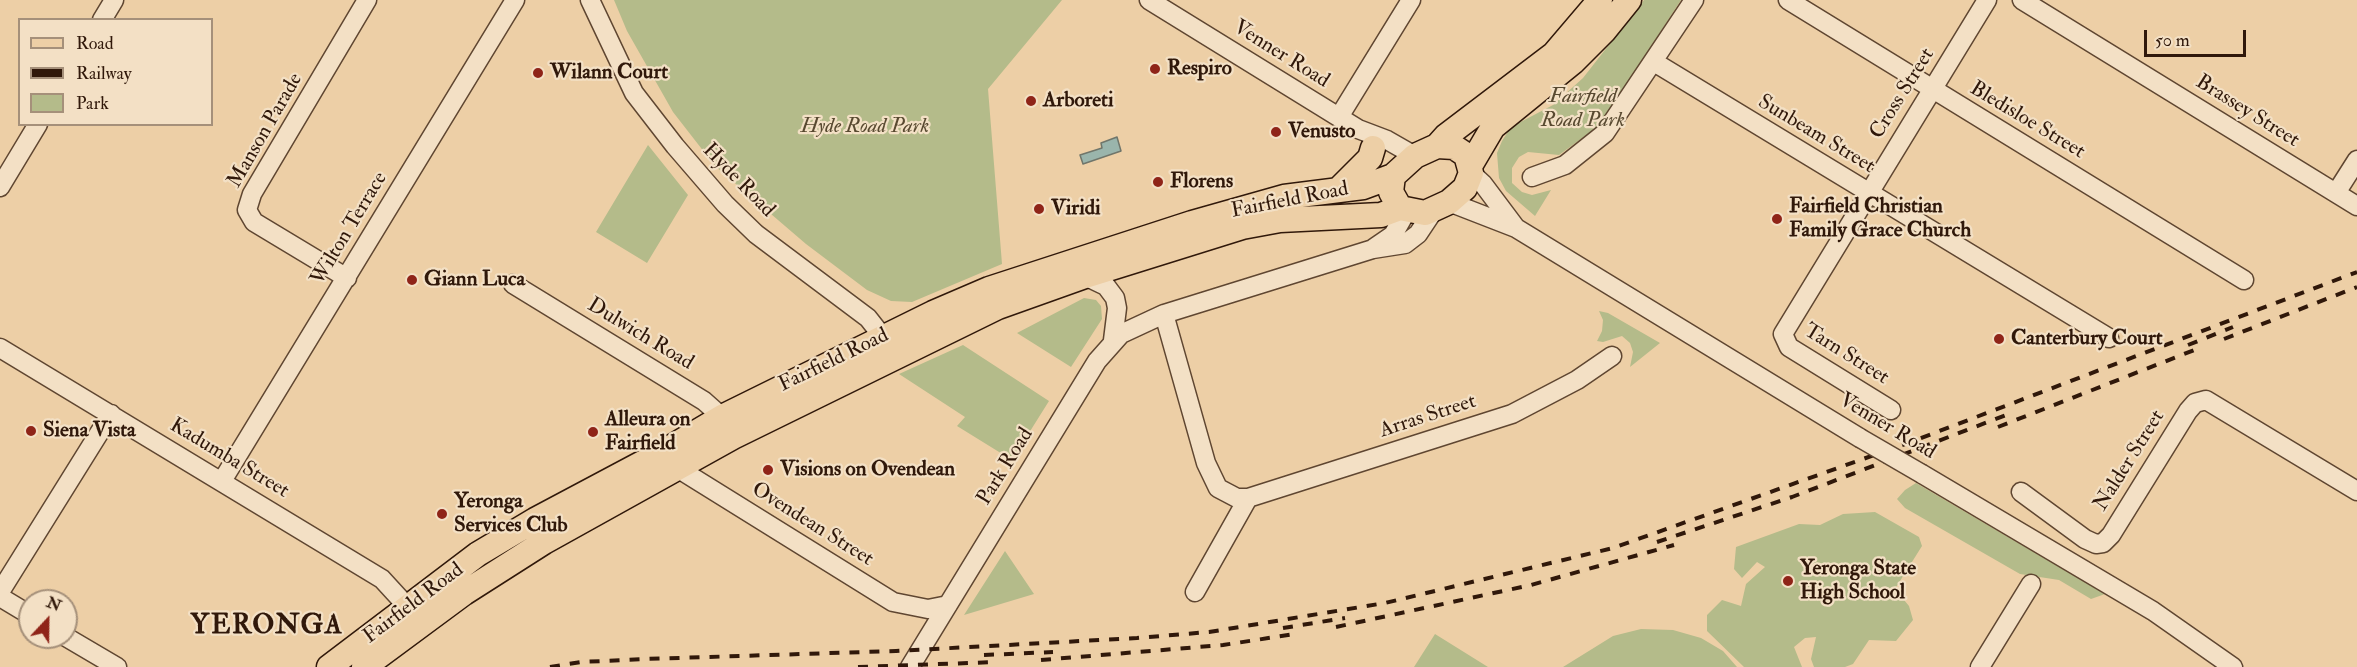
<!DOCTYPE html>
<style>
body{margin:0}
#map{position:relative;width:2357px;height:667px;overflow:hidden;background:#edcfa6;font-family:"IM FELL Double Pica",serif}
canvas{display:block}
.legend{position:absolute;left:18px;top:18px;width:195px;height:108px;box-sizing:border-box;background:#f3e0c5;border:2px solid #a5907a;margin:0;padding:8px 10px;list-style:none;font-size:18px;color:#30180a}
.legend li{display:flex;align-items:center;gap:12px;height:30px}
.legend b{width:30px;border:2px solid #a5907a}
.north{position:absolute;left:18px;top:589px;width:60px;height:60px;box-sizing:border-box;background:#f3e0c5;border:2px solid #a5907a;border-radius:50%;rotate:22deg;font-size:16px;font-weight:700;line-height:24px;text-align:center;color:#30180a}
.north::after{content:'';display:block;margin:auto;width:21px;height:27px;background:#8f2418;clip-path:polygon(50% 0,100% 100%,50% 72%,0 100%)}
.scale{position:absolute;left:2144px;top:30px;width:102px;height:27px;box-sizing:border-box;border:3px solid #30180a;border-top:0;padding-left:8px;font-size:18px;line-height:21px;white-space:nowrap;color:#30180a;-webkit-text-stroke:4px #f3e0c5;paint-order:stroke}
</style>
<div id="map">
<canvas width="2357" height="667"></canvas>
<ul class="legend">
<li><b style="height:8px;background:#edcfa6"></b>Road</li>
<li><b style="height:8px;background:#30180a"></b>Railway</li>
<li><b style="height:16px;background:#b4bb8a"></b>Park</li>
</ul>
<div class="north">N</div>
<div class="scale">50 m</div>
</div>
<script>
const c = document.querySelector('canvas').getContext('2d');
c.lineJoin = 'round';
function fillPath(path, color) { c.fillStyle = color; c.fill(path, 'evenodd'); }
const poly = rows => new Path2D(rows.map(r => 'M' + r).join(''));
function strokePath(path, color, width, dash) { c.strokeStyle = color; c.lineWidth = width; c.lineCap = dash ? 'butt' : 'round'; c.setLineDash(dash || []); c.stroke(path); }
function drawText(font, color, halo, rows, align = 'center') {
  c.font = font + ' "IM FELL Double Pica",serif'; c.lineWidth = 4.5; c.setLineDash([]); c.textBaseline = 'middle'; c.strokeStyle = halo; c.fillStyle = color; for (const [text, x, y, turn = 0] of rows) {
    c.save(); c.translate(x, y); c.rotate((+turn || 0) * Math.PI / 180); c.textAlign = isNaN(turn) ? turn : align; if (halo) c.strokeText(text, 0, 0); c.fillText(text, 0, 0); c.restore();
  }
}
fillPath(poly([
 [614,0,1062,0,988,89,1002,264,912,302,891,301,867,290,806,244,715,166,673,112,627,31],
 [1644,0,1681,0,1600,125,1559,155,1528,152,1519,157,1512,168,1512,183,1522,192,1532,195,1551,190,1535,216,1506,191,1499,178,1497,153,1502,141,1511,127,1553,105,1583,78],
 [648,145,688,195,647,263,596,232],
 [1084,298,1096,300,1101,306,1102,319,1071,367,1017,333],
 [1599,311,1608,313,1660,343,1630,367,1633,352,1630,343,1622,336,1603,342,1597,341,1602,331,1603,320],
 [963,345,1049,401,1012,460,957,426,965,417,899,374],
 [1916,483,2105,594,2091,599,2059,580,2020,574,1905,508,1897,499,1905,490],
 [1875,512,1919,537,1922,546,1895,589,1909,606,1913,620,1896,641,1869,640,1853,664,1845,667,1814,667,1811,659,1816,637,1805,638,1794,647,1802,667,1744,667,1707,631,1707,615,1722,600,1741,606,1746,584,1765,567,1757,562,1742,578,1734,569,1736,547,1799,524,1820,525,1843,514],
 [1005,551,1034,594,964,615],
 [1641,629,1673,630,1701,638,1723,651,1737,667,1563,667,1613,636],
 [1435,634,1488,667,1414,667]
]), '#b4bb8a');
const water = poly([
 [1117,137,1121,151,1083,164,1080,155,1102,148,1101,143,1117,137]
]);
fillPath(water, '#9ab5ac');
strokePath(water, '#70766b', 1.5);
const minor = poly([
 [590,0,634,93,675,146,725,204,756,234,868,318,890,346],
 [1149,0,1358,129,1387,140,1415,156],
 [1788,0,2244,280],
 [2022,0,2357,206],
 [102,20,114,0],
 [1654,62,2109,338],
 [1339,117,1411,0],
 [1471,173,1483,184,1516,228],
 [1532,177,1565,165,1605,133,1694,0],
 [0,187,38,124],
 [2336,193,2357,160],
 [1449,202,1516,228,1860,438],
 [1374,248,1393,235,1406,212],
 [1085,276,1106,286,1115,298,1117,308,1113,340],
 [347,278,254,222,247,210,252,194,367,0],
 [513,284,704,401,722,417,727,427],
 [1164,314,1206,463,1218,488,1237,498,1248,498,1512,414,1577,380,1612,356],
 [0,348,382,579,415,615],
 [1891,410,1789,347,1783,334,1987,0],
 [671,461,679,469,893,602,928,609,948,605],
 [1922,474,2153,611,2233,667],
 [222,481,515,0],
 [2021,492,2085,539,2096,544,2103,543,2111,535,2188,411,2195,403,2206,400,2357,491],
 [0,592,111,414],
 [1195,592,1248,498],
 [0,597,30,615],
 [66,637,117,667],
 [910,667,1097,361,1121,334,1164,314,1373,249,1405,244,1418,234,1434,210],
 [1980,667,2031,584]
]);
const major = poly([
 [1437,146,1454,147,1466,155,1471,173,1465,188,1449,202,1425,213,1400,208,1391,192,1393,176,1415,156,1437,146],
 [1437,146,1446,136,1554,54,1600,0],
 [1470,166,1493,127,1573,62,1604,31,1629,0],
 [1338,190,1370,158,1373,148],
 [329,667,478,554,535,520,663,452,722,417,933,313,989,289,1192,223,1284,197,1363,187,1393,176],
 [364,667,464,593,544,542,733,437,998,307,1085,276,1242,227,1280,220,1381,215,1400,208]
]);
strokePath(minor, '#5f4631', 21);
strokePath(major, '#30180a', 27);
strokePath(minor, '#f3e0c5', 18);
strokePath(major, '#edcfa6', 24);
strokePath(poly([
 [2224,339,2357,287],
 [2188,345,2233,327],
 [1998,427,2202,347],
 [1657,542,1792,497,2006,415],
 [1336,627,1531,585,1674,545],
 [1283,628,1345,618],
 [984,655,1053,652],
 [1041,660,1223,645,1295,634],
 [550,667,581,662,645,659,896,651,1137,638,1209,632,1385,603,1613,548,1908,443,2357,272],
 [858,667,996,662]
]), '#30180a', 4, [10, 10]);
const minorBridge = poly([
 [1860,438,1922,474]
]);
strokePath(minorBridge, '#5f4631', 21, []);
strokePath(minorBridge, '#f3e0c5', 18);
for (const [x, y, r, color] of [
 [1155,69,6,"#8f2418"],
 [538,73,6,"#8f2418"],
 [1031,101,6,"#8f2418"],
 [1276,132,6,"#8f2418"],
 [1158,182,6,"#8f2418"],
 [1039,209,6,"#8f2418"],
 [1777,219,6,"#8f2418"],
 [412,280,6,"#8f2418"],
 [1999,339,6,"#8f2418"],
 [31,431,6,"#8f2418"],
 [593,432,6,"#8f2418"],
 [768,470,6,"#8f2418"],
 [442,514,6,"#8f2418"],
 [1788,581,6,"#8f2418"]
]) { const dot = new Path2D(); dot.arc(x, y, r, 0, 2 * Math.PI); c.fillStyle = color; c.fill(dot); strokePath(dot, '#f3e0c5', 2); }
drawText('21px', '#30180a', '#f3e0c5', [
 ["Venner Road",1281,55,32],
 ["Cross Street",1903,94,-58],
 ["Brassey Street",2247,112,32],
 ["Bledisloe Street",2027,121,31],
 ["Manson Parade",266,131,-60],
 ["Sunbeam Street",1816,135,31],
 ["Hyde Road",738,181,46],
 ["Fairfield Road",1290,201,-11],
 ["Wilton Terrace",350,229,-59],
 ["Dulwich Road",640,335,31],
 ["Tarn Street",1846,355,32],
 ["Fairfield Road",834,361,-26],
 ["Arras Street",1428,417,-18],
 ["Venner Road",1887,427,31],
 ["Kadumba Street",229,459,31],
 ["Nalder Street",2130,461,-58],
 ["Park Road",1006,467,-58],
 ["Ovendean Street",812,525,32],
 ["Fairfield Road",414,604,-37]
]);
drawText('bold 21px', '#30180a', '#f3e0c5', [
 ["Respiro",1167,69],
 ["Wilann Court",550,73],
 ["Arboreti",1043,101],
 ["Venusto",1288,132],
 ["Florens",1170,182],
 ["Fairfield Christian",1789,207],
 ["Family Grace Church",1789,231],
 ["Viridi",1051,209],
 ["Giann Luca",424,280],
 ["Canterbury Court",2011,339],
 ["Alleura on",605,420],
 ["Fairfield",605,444],
 ["Siena Vista",43,431],
 ["Visions on Ovendean",780,470],
 ["Yeronga",454,502],
 ["Services Club",454,526],
 ["Yeronga State",1800,569],
 ["High School",1800,593]
], 'left');
drawText('italic 21px', '#584930', '#f3e0c5', [
 ["Fairfield",1583,97],
 ["Road Park",1583,121],
 ["Hyde Road Park",865,127]
]);
c.letterSpacing = '1.5px';
drawText('bold 27px', '#30180a', '#f3e0c5', [
 ["YERONGA",267,627]
]);
c.letterSpacing = '0px';
</script>
